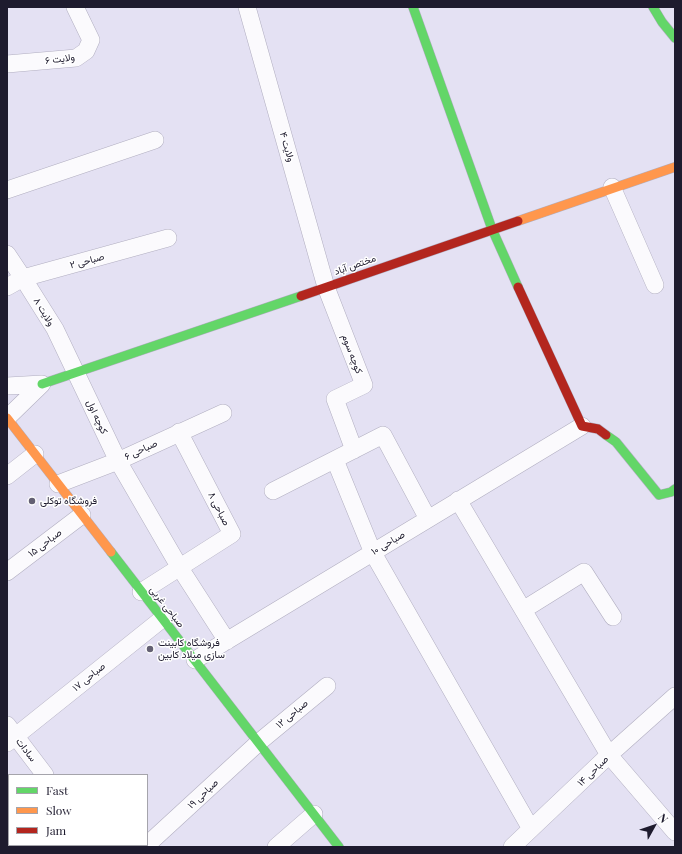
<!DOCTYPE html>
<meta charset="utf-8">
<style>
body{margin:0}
#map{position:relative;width:682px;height:854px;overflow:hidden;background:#e4e1f3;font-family:"Playfair Display",serif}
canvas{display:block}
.frame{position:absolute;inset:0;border:8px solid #1e1b2e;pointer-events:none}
.legend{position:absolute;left:8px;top:774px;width:140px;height:72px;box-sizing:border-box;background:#fff;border:1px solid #a5a4ab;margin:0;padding:5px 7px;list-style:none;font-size:12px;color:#1e1b2e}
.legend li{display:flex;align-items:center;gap:8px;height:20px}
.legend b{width:20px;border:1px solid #a5a4ab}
.north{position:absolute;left:634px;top:806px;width:40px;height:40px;-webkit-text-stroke:3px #fff;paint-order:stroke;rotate:50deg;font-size:11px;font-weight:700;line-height:16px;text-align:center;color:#1e1b2e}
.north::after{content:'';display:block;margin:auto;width:14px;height:18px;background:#1e1b2e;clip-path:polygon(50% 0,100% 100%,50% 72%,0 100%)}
</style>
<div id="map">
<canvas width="682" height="854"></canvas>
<div class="frame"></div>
<ul class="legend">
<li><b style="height:5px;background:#63d668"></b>Fast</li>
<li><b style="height:5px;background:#ff974d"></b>Slow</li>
<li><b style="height:5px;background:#b3261e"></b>Jam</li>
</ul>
<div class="north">N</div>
</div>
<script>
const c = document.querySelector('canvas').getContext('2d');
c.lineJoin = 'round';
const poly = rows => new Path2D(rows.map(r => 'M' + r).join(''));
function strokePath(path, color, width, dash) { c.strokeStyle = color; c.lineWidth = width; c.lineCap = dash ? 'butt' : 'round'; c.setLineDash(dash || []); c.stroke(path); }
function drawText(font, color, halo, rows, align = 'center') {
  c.font = font + ' "Playfair Display",Vazirmatn,serif'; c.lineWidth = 3; c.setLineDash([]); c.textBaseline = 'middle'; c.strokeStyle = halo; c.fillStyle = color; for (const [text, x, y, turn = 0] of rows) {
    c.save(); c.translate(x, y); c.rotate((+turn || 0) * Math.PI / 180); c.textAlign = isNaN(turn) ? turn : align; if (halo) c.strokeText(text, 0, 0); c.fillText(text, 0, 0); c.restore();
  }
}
const street = poly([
 [247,7,326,287,364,385,335,399,354,450],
 [7,64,76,58,86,51,91,40,75,7],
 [612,187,655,285],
 [7,190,155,140],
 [7,254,23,278,55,329,118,461,180,568,227,641],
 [7,287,23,278,168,238],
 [7,386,42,384,7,418],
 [335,460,373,553,531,829],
 [7,476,35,454],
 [58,484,118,461,223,413],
 [273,491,383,435,428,519],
 [458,500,609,755,675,832],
 [7,572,82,515],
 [141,592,232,534,179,432],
 [523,610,584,572,613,617],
 [195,660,582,426],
 [7,725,45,775],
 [7,743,162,619],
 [99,845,100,847],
 [147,845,258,743,327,686],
 [276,847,314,814],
 [512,847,609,755,675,696]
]);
const fast = poly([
 [413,7,492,229,518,287],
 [653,7,662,22,675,38],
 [42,384,301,296],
 [606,435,616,442,659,495,671,492,675,489],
 [111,552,339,847]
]);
const slow = poly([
 [518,221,675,167],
 [7,418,111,552]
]);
const jam = poly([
 [518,287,582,426,598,429,606,435],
 [301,296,518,221]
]);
strokePath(street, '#b1aec0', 18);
strokePath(fast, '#b1aec0', 10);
strokePath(slow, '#b1aec0', 10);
strokePath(jam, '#b1aec0', 10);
strokePath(street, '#fbfafd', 17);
strokePath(fast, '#63d668', 9);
strokePath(slow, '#ff974d', 9);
strokePath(jam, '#b3261e', 9);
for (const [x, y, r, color] of [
 [32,501,4,"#636073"],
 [150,649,4,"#636073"]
]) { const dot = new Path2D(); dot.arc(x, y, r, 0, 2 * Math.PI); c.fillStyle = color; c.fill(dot); strokePath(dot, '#fff', 1.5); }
drawText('10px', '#1e1b2e', '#fff', [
 ["ولایت ۶",60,59,-7],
 ["ولایت ۴",287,147,74],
 ["صباحی ۲",87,261,-15],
 ["مختص آباد",355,265,-19],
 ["ولایت ۸",44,312,59],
 ["کوچه سوم",352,354,69],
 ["کوچه اول",97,417,65],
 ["صباحی ۶",141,450,-25],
 ["صباحی ۸",219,509,63],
 ["صباحی ۱۵",45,543,-37],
 ["صباحی ۱۰",388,543,-31],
 ["صباحی غربی",167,607,52],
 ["صباحی ۱۷",89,677,-39],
 ["صباحی ۱۲",292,714,-40],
 ["سادات",26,750,53],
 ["صباحی ۱۴",593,771,-44],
 ["صباحی ۱۹",203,794,-43]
]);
drawText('10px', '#1e1b2e', '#fff', [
 ["فروشگاه توکلی",40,501],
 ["فروشگاه کابینت",158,643],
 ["سازی میلاد کابین",158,655]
], 'left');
</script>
